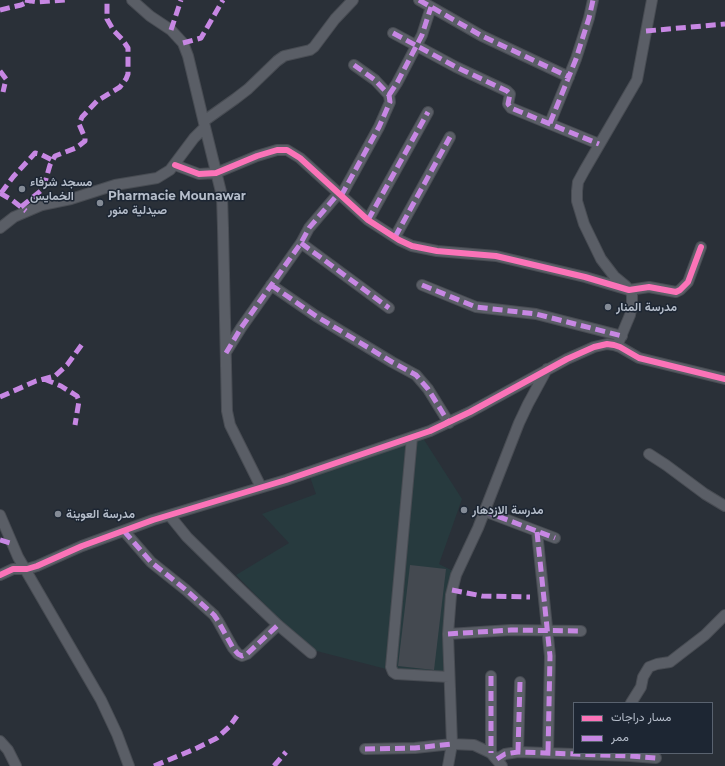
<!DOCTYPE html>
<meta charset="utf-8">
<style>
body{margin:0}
#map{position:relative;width:725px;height:766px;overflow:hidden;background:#2a3038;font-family:Montserrat,Vazirmatn,sans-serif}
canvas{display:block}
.legend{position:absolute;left:573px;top:702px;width:140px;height:52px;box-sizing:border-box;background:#1d2633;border:1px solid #59626f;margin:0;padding:5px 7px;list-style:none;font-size:12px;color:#b4bcc9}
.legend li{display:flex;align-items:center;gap:8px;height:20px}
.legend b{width:20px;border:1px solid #59626f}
</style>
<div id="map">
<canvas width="725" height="766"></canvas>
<ul class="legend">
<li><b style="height:5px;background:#fb73b8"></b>مسار دراجات</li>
<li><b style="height:5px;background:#c787e3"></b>ممر</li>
</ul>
</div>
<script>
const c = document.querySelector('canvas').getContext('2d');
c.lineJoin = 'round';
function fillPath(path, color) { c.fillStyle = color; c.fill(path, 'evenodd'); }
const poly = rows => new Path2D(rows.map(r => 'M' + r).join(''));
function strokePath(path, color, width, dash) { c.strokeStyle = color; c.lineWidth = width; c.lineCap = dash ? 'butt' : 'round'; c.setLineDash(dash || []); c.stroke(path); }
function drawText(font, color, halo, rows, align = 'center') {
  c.font = font + ' Montserrat,Vazirmatn,sans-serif'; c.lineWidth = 3; c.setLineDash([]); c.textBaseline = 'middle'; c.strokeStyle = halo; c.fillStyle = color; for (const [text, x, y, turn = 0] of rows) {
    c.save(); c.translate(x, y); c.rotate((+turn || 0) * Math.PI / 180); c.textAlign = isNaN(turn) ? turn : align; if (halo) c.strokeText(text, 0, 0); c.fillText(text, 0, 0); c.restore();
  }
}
fillPath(poly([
 [421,435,462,499,439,564,453,571,448,679,390,670,309,649,236,575,289,543,262,514,316,494,309,474]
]), '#273a3e');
fillPath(poly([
 [410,565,446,569,434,670,398,666]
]), '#444950');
const minor = poly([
 [419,0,482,36,569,77],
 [393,33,456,67,507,91,510,94,508,104,511,108,599,144],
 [389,95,397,83,422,35,431,7],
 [204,121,235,99,248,89,277,61,284,56,310,50,314,47,335,19,353,0],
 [550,123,576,59,589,18,593,0],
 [205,127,222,196,223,228,227,411,230,425,261,487],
 [175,165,199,174,216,173,257,156,277,150,287,150,300,158,368,220,399,240,412,246,437,251,496,256,585,277,629,290,649,287,676,292,680,290,688,282,701,247],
 [341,196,379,127,390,102,389,95,375,80,354,65],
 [368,220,428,112],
 [0,228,14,217,42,205,71,199,115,185,157,178,170,170,194,138,205,127,188,56,183,43,171,30,150,16,132,0],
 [395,237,450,137],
 [301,243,389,308],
 [271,285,316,316,392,362,416,375,428,389,449,423],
 [422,285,476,307,536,314,622,336],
 [617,346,630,315,632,304,632,294,626,286,614,276,601,259,584,224,577,201,577,191,578,182,584,171,637,80,652,0],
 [226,352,241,328,301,243,309,228,338,194],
 [412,437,391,667,393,672,396,674,449,677],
 [649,454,666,465,705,494,725,506],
 [484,511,555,538],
 [0,515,18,557,101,700,117,734,129,766],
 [170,516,187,537,236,585,278,625,311,653],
 [124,531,151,562,186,590,214,615,218,621,233,648,238,654,242,656,247,654,278,625],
 [537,532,550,656,548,753],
 [0,575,13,569,27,569,37,566,82,546,153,520,286,480,430,431,470,412,567,359,594,347,607,344,614,345,620,347,639,358,725,379],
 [448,634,511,630,581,631],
 [491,676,491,753],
 [631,703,641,687,643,677,649,667,657,664,670,662,679,655,705,635,725,615],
 [0,741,8,750,16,766],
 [365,749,415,748,452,744,474,745,491,753,502,766],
 [518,752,520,682],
 [497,759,505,754,518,752,630,756,656,758],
 [448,766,452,744,448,634,451,595,456,575,478,528,519,423,528,404,547,369]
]);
strokePath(minor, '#484c53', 12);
strokePath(minor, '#5a5e66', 10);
strokePath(poly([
 [25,0,37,2,65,0],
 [419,0,482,36,569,77],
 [0,10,21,5,30,1],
 [171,30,181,0],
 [646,31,725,24],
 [393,33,456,67,507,91,510,94,508,104,511,108,599,144],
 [183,43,201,38,223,0],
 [0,71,6,79,3,92],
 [389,95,397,83,422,35,431,7],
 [550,123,576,59,589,18,593,0],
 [0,193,12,200,26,211],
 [1,193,13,177,35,153,40,154,52,160],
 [341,196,379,127,390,102,389,95,375,80,354,65],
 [21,207,43,189,50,165,55,156,76,148,85,141,85,138,79,124,82,117,97,101,120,87,126,79,128,74,128,48,122,39,114,31,107,19,107,0],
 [368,220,428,112],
 [395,237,450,137],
 [301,243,389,308],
 [271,285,316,316,392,362,416,375,428,389,449,423],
 [422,285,476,307,536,314,622,336],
 [226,353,241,328,301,243,309,228,338,194],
 [44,379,61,386,77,396,79,401,75,425],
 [0,397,36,381,55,376,67,365,83,343],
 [484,511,555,538],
 [124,531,151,562,186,590,214,615,218,621,233,648,238,654,242,656,247,654,278,625],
 [537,532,550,656,548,753],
 [0,540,13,544],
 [452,590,482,596,530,597],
 [448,634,511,630,581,631],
 [491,676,491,753],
 [365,749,415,748,452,744],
 [518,752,520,682],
 [497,759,505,754,518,752,630,756,656,758],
 [154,766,195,749,217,738,229,727,237,716],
 [274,766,286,752]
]), '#c787e3', 5, [10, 5]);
strokePath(poly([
 [175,165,199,174,216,173,257,156,277,150,287,150,300,158,368,220,399,240,412,246,437,251,496,256,585,277,629,290,649,287,676,292,680,290,688,282,701,247],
 [0,575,13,569,27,569,37,566,82,546,153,520,286,480,430,431,470,412,567,359,594,347,607,344,614,345,620,347,639,358,725,379]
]), '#fb73b8', 6);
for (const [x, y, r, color] of [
 [22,189,4,"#848b96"],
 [100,203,4,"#848b96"],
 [608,307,4,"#848b96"],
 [464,510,4,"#848b96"],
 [58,514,4,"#848b96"]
]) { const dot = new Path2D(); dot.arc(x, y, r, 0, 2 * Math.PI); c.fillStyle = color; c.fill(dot); strokePath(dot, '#1d2633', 1.5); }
drawText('bold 12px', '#b4bcc9', '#1d2633', [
 ["مسجد شرفاء",30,182],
 ["الخمايس",30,196],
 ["Pharmacie Mounawar",108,196],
 ["صيدلية منور",108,210],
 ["مدرسة المنار",616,307],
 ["مدرسة الازدهار",472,510],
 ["مدرسة العوينة",66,514]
], 'left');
</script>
